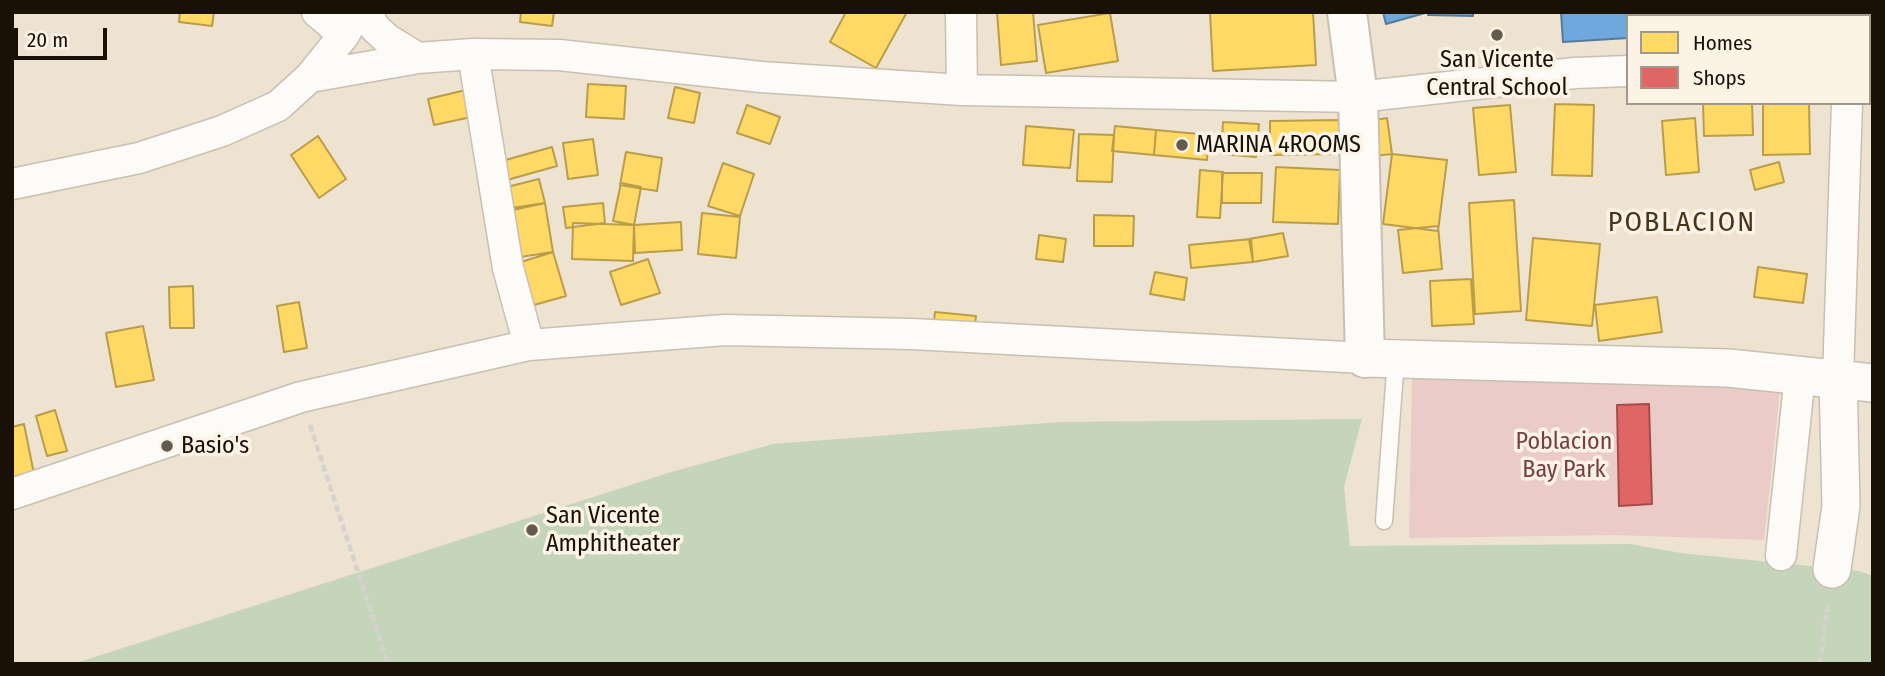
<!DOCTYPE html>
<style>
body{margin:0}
#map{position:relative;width:1885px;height:676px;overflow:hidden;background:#eee2d1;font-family:"Fira Sans Condensed",sans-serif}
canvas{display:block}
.frame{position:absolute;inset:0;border:14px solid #191106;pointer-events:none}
.legend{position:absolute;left:1626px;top:14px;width:245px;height:91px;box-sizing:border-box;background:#fcf3e6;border:2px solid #a1998c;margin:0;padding:9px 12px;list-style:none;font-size:21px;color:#191106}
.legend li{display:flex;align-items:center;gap:14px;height:35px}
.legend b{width:35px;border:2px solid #a1998c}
.scale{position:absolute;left:14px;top:28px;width:93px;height:32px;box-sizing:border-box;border:4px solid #191106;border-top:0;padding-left:9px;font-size:21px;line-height:24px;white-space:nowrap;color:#191106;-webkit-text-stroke:5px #fcf3e6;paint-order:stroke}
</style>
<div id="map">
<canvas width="1885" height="676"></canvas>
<div class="frame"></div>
<ul class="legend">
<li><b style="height:19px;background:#ffd966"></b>Homes</li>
<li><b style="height:19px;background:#e06666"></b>Shops</li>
</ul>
<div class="scale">20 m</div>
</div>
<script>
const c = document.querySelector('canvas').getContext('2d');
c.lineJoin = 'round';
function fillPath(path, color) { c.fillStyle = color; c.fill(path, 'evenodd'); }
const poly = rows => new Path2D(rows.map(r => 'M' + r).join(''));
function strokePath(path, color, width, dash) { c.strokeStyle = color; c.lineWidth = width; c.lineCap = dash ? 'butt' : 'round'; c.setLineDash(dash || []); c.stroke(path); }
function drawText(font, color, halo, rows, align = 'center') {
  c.font = font + ' "Fira Sans Condensed",sans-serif'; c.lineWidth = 7; c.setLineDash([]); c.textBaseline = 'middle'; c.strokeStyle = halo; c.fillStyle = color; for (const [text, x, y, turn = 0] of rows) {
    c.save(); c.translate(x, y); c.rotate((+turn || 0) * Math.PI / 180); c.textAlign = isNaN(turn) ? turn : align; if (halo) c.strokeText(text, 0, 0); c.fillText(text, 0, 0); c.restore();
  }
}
fillPath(poly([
 [1607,375,1780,389,1764,540,1616,535,1409,538,1412,378]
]), '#eacbc8');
fillPath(poly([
 [1362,419,1344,487,1350,546,1630,544,1681,553,1859,571,1873,576,1873,664,73,664,668,473,773,444,1060,422]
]), '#c5d5ba');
const homes = poly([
 [180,12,214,12,212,26,179,22,180,12],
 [521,12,554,12,552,26,520,22,521,12],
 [846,12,907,12,876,68,830,42,846,12],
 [997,12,1033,12,1037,61,1001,65,997,12],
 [1210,12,1313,12,1316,65,1213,71,1210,12],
 [1110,13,1118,61,1046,73,1038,25,1110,13],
 [588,84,626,86,624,119,586,117,588,84],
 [675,87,700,93,694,123,668,118,675,87],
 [470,89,476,116,434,125,428,99,470,89],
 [1703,103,1752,103,1753,135,1704,136,1703,103],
 [1763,103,1809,103,1810,154,1763,155,1763,103],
 [1555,104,1594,105,1592,176,1552,175,1555,104],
 [747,105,780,117,770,144,737,133,747,105],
 [1510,105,1516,172,1479,175,1473,108,1510,105],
 [1387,118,1392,154,1373,156,1369,121,1387,118],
 [1695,118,1699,172,1666,175,1662,121,1695,118],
 [1340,120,1340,154,1270,155,1270,121,1340,120],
 [1223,122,1259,124,1256,157,1221,154,1223,122],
 [1026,126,1074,130,1070,168,1023,165,1026,126],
 [1115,126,1156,130,1154,155,1112,151,1115,126],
 [1156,130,1209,135,1207,160,1154,155,1156,130],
 [1079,134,1114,135,1112,182,1077,181,1079,134],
 [318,136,346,179,319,198,291,155,318,136],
 [593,139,598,175,568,179,563,143,593,139],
 [552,147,557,166,507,180,502,161,552,147],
 [626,152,662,158,657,191,620,185,626,152],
 [1392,154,1447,160,1438,231,1383,224,1392,154],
 [1779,162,1784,182,1755,190,1750,170,1779,162],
 [723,163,754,174,740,216,708,206,723,163],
 [1276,167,1340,170,1338,224,1273,222,1276,167],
 [1200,170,1223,172,1220,218,1197,217,1200,170],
 [1222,173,1262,173,1261,203,1222,203,1222,173],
 [539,179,545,203,513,210,507,187,539,179],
 [621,183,641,187,634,225,613,221,621,183],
 [1514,200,1521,311,1475,314,1469,203,1514,200],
 [545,203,553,252,520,257,512,208,545,203],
 [603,203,605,223,566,228,563,207,603,203],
 [702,213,740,217,736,258,698,254,702,213],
 [1094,215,1134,216,1133,246,1094,246,1094,215],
 [681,222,682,250,635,253,634,225,681,222],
 [573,223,634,225,633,261,572,259,573,223],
 [1438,226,1442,269,1403,273,1398,230,1438,226],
 [1283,233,1288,256,1253,262,1249,239,1283,233],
 [1039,235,1066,239,1063,262,1036,259,1039,235],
 [1533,238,1600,244,1592,326,1526,320,1533,238],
 [1251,239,1253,262,1191,268,1189,245,1251,239],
 [553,252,566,296,534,305,521,262,553,252],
 [648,259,660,293,621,305,610,272,648,259],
 [1758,267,1807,274,1803,303,1754,297,1758,267],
 [1155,272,1187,278,1184,300,1150,294,1155,272],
 [1471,279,1474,324,1432,326,1430,281,1471,279],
 [193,286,194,328,170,328,169,287,193,286],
 [1657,297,1662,332,1599,341,1595,305,1657,297],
 [299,302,307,348,284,352,277,306,299,302],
 [935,312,976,316,974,333,933,330,935,312],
 [143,326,154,380,116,387,106,333,143,326],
 [55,410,67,451,47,456,36,416,55,410],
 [24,424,34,474,12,479,12,427,24,424]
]);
fillPath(homes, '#ffd966');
strokePath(homes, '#ba9d49', 2);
const shops = poly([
 [1649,404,1652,504,1619,506,1617,405,1649,404]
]);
fillPath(shops, '#e06666');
strokePath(shops, '#a44c49', 2);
const schools = poly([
 [1383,12,1425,12,1425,13,1386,24,1383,12],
 [1428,12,1473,12,1473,16,1428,15,1428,12],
 [1561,12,1659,12,1659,16,1628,16,1628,38,1563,42,1561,12],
 [1771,12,1820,12,1820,16,1771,16,1771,12]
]);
fillPath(schools, '#6fa8dc');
strokePath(schools, '#557b9c', 2);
const service = poly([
 [1384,521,1396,358]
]);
const minor = poly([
 [317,12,344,35],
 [366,12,375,28,387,39,418,58],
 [961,12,962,90,1358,97,1575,73,1628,71],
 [1848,12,1848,16],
 [473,54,508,268,529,345],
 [1869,65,1873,65],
 [310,77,418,58,473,54,559,55,761,77,962,90],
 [12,184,139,158,222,131,278,106,310,77,344,35,357,12],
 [1838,378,1847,103],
 [12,494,301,397,529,345,725,330,912,334,1365,358],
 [1781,555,1800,375]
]);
const tertiary = poly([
 [1365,358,1728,368,1873,383],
 [1832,569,1841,506,1838,378]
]);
const secondary = poly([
 [1347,12,1358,97,1365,358]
]);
strokePath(service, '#c9bfb2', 19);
strokePath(minor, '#c9bfb2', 33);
strokePath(tertiary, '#c9bfb2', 40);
strokePath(secondary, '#c9bfb2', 42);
strokePath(poly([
 [310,425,388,664],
 [1820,664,1828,602]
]), '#d6d2cd', 4.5, [7, 3.5]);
strokePath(service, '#fcfbf8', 16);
strokePath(minor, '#fcfbf8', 30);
strokePath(tertiary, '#fcfbf8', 37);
strokePath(secondary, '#fcfbf8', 38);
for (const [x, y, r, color] of [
 [1497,35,7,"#645a4d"],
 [1182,145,7,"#645a4d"],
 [167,446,7,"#645a4d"],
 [532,530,7,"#645a4d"]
]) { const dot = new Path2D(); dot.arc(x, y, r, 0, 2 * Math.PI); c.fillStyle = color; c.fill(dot); strokePath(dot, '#fcf3e6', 2.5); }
drawText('24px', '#191106', '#fcf3e6', [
 ["San Vicente",1497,60,"center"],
 ["Central School",1497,88,"center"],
 ["MARINA 4ROOMS",1196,145],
 ["Basio's",181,446],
 ["San Vicente",546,516],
 ["Amphitheater",546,544]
], 'left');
drawText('24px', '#783d49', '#fcf3e6', [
 ["Poblacion",1564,442],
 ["Bay Park",1564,470]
]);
c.letterSpacing = '2px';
drawText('28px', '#48351a', '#fcf3e6', [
 ["POBLACION",1682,223]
]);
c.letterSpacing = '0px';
</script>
